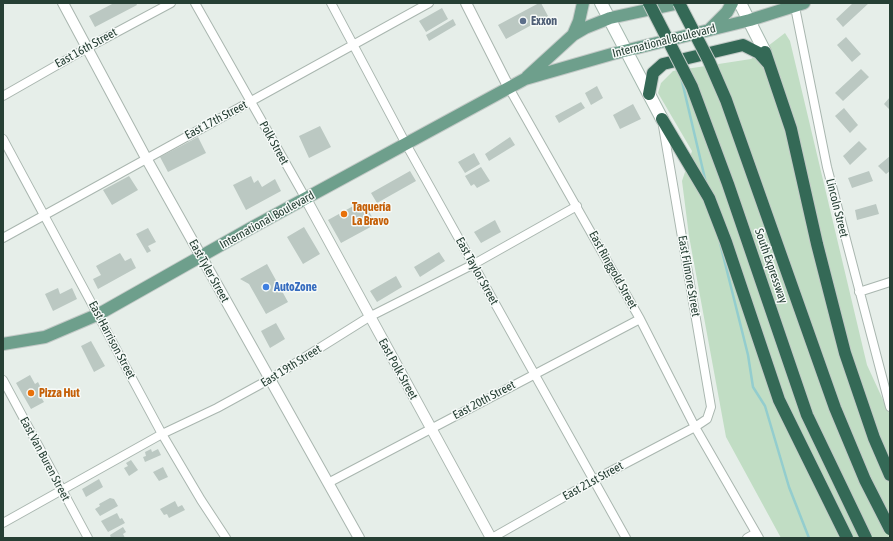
<!DOCTYPE html>
<meta charset="utf-8">
<style>
body{margin:0}
#map{position:relative;width:893px;height:541px;overflow:hidden;background:#e6eee9;font-family:"Asap Condensed",sans-serif}
canvas{display:block}
.frame{position:absolute;inset:0;border:4px solid #263f34;pointer-events:none}
</style>
<div id="map">
<canvas width="893" height="541"></canvas>
<div class="frame"></div>
</div>
<script>
const c = document.querySelector('canvas').getContext('2d');
c.lineJoin = 'round';
function fillPath(path, color) { c.fillStyle = color; c.fill(path, 'evenodd'); }
const poly = rows => new Path2D(rows.map(r => 'M' + r).join(''));
function strokePath(path, color, width, dash) { c.strokeStyle = color; c.lineWidth = width; c.lineCap = dash ? 'butt' : 'round'; c.setLineDash(dash || []); c.stroke(path); }
function drawText(font, color, halo, rows, align = 'center') {
  c.font = font + ' "Asap Condensed",sans-serif'; c.lineWidth = 3; c.setLineDash([]); c.textBaseline = 'middle'; c.strokeStyle = halo; c.fillStyle = color; for (const [text, x, y, turn = 0] of rows) {
    c.save(); c.translate(x, y); c.rotate((+turn || 0) * Math.PI / 180); c.textAlign = isNaN(turn) ? turn : align; if (halo) c.strokeText(text, 0, 0); c.fillText(text, 0, 0); c.restore();
  }
}
fillPath(poly([
 [785,33,790,41,867,365,890,415,890,538,781,538,726,437,689,236,682,181,692,151,658,93,661,83,673,71,751,59]
]), '#c1ddc4');
strokePath(poly([
 [681,77,706,183],
 [720,243,748,355,753,387,765,406,789,487,809,538]
]), '#93cdce', 2.5);
fillPath(poly([
 [114,3,136,3,137,5,95,27,89,16],
 [539,3,541,3,548,16,506,39,498,25],
 [853,3,869,3,843,27,836,19],
 [442,8,448,19,426,32,419,21],
 [453,19,456,25,429,41,426,35],
 [846,37,861,54,852,62,837,45],
 [861,69,869,77,843,101,835,93],
 [597,86,603,98,591,105,585,93],
 [890,97,890,110,884,104],
 [581,102,585,108,559,123,555,116],
 [633,104,641,119,620,129,613,115],
 [844,108,858,125,850,133,835,116],
 [320,126,331,147,309,158,299,136],
 [198,137,206,153,168,172,160,157],
 [510,137,515,145,489,161,485,154],
 [859,141,867,149,850,165,843,156],
 [474,153,480,164,465,173,458,162],
 [890,156,890,171,886,174,878,166],
 [481,167,490,181,477,188,474,184,471,186,465,176],
 [410,171,416,181,377,203,371,193],
 [869,171,873,181,852,188,848,178],
 [129,176,138,190,112,205,103,190],
 [251,176,254,183,258,180,262,187,275,179,281,191,246,210,233,185],
 [357,204,361,211,367,208,376,224,341,243,328,220],
 [876,204,879,214,857,220,855,210],
 [495,220,501,232,481,243,474,232],
 [304,227,320,254,303,264,287,237],
 [148,228,156,242,148,246,151,251,147,253,136,234],
 [439,252,445,261,420,277,414,267],
 [120,253,125,261,131,258,136,268,98,289,93,279,101,275,96,266],
 [267,264,288,302,266,314,249,284,240,279],
 [396,276,402,287,377,302,370,291],
 [58,288,60,294,72,288,77,299,53,311,45,294],
 [276,323,285,339,270,348,261,331],
 [91,341,105,366,94,372,81,346],
 [30,375,35,384,38,382,43,392,39,394,44,402,31,409,16,383],
 [151,449,152,452,158,449,161,455,145,462,143,457,146,456,145,452],
 [131,460,138,470,129,476,124,468,128,466,126,463],
 [163,467,168,477,159,481,153,472],
 [99,479,103,487,86,497,82,489],
 [110,498,114,499,118,506,100,516,95,509,100,506,99,504],
 [175,501,178,507,182,505,185,510,169,518,167,514,164,515,160,509],
 [117,513,120,519,122,518,125,523,108,532,101,521],
 [123,527,126,532,123,534,125,538,111,538,110,535]
]), '#bbc8c2');
const minor = poly([
 [195,3,306,199],
 [331,3,406,144,626,538],
 [795,7,827,167,890,407],
 [509,88,640,319,695,427,759,538],
 [3,96,87,48,171,3],
 [3,139,162,434,201,500,226,538],
 [3,238,429,3],
 [859,292,890,282],
 [3,380,88,538],
 [328,483,640,319],
 [3,523,162,434,217,408,270,379,369,317,474,264,577,206],
 [492,538,594,480,695,427,707,419,711,407,663,126],
 [747,538,756,533]
]);
const tertiary = poly([
 [63,3,146,158,359,538],
 [466,3,509,88],
 [306,199,491,538]
]);
const secondary = poly([
 [601,3,662,119],
 [740,3,765,52]
]);
const primary = poly([
 [710,29,727,12,732,3],
 [573,35,579,21,583,3],
 [527,77,573,35,585,28,610,18,680,3],
 [3,344,45,337,99,314,251,228,525,79,612,54,750,20,804,3]
]);
const motorway = poly([
 [765,52,791,129,817,244,845,353,874,438,890,475],
 [649,94,653,73,663,64,743,45,759,53,768,63],
 [662,119,709,198,726,242,779,400,847,538]
]);
strokePath(minor, '#a9b6af', 10);
strokePath(tertiary, '#a9b6af', 12);
strokePath(secondary, '#a5b9af', 14);
strokePath(primary, '#c2c9c6', 14);
strokePath(motorway, '#c2c9c6', 14);
strokePath(minor, '#fff', 8);
strokePath(tertiary, '#fff', 10);
strokePath(secondary, '#fff', 12);
strokePath(primary, '#6e9f8c', 12);
strokePath(motorway, '#346956', 12);
const motorwayBridge = poly([
 [649,3,692,87,728,184,807,415,866,538],
 [679,3,709,61,726,100,835,408,865,480,890,529]
]);
strokePath(motorwayBridge, '#c2c9c6', 14, []);
strokePath(motorwayBridge, '#346956', 12);
for (const [x, y, r, color] of [
 [523,21,4,"#5c6f8a"],
 [344,214,4,"#e8710a"],
 [266,287,4,"#3f7fe0"],
 [31,393,4,"#e8710a"]
]) { const dot = new Path2D(); dot.arc(x, y, r, 0, 2 * Math.PI); c.fillStyle = color; c.fill(dot); strokePath(dot, '#f6faf8', 1.5); }
drawText('bold 12px', '#4e5e75', '#f6faf8', [
 ["Exxon",531,21]
], 'left');
drawText('12px', '#263f34', '#f6faf8', [
 ["International Boulevard",664,41,-14],
 ["East 16th Street",86,48,-29],
 ["East 17th Street",216,120,-28],
 ["Polk Street",274,143,61],
 ["Lincoln Street",837,208,76],
 ["International Boulevard",267,220,-29],
 ["South Expressway",771,266,71],
 ["East Ringgold Street",613,270,61],
 ["East Tyler Street",209,271,61],
 ["East Taylor Street",477,271,61],
 ["East Filmore Street",689,276,80],
 ["East Harrison Street",112,340,62],
 ["East 19th Street",291,366,-32],
 ["East Polk Street",398,369,61],
 ["East 20th Street",484,400,-28],
 ["East Van Buren Street",45,459,62],
 ["East 21st Street",593,481,-29]
]);
drawText('bold 12px', '#c56008', '#f6faf8', [
 ["Taquería",352,207],
 ["La Bravo",352,221],
 ["Pizza Hut",39,393]
], 'left');
drawText('bold 12px', '#366cbe', '#f6faf8', [
 ["AutoZone",274,287]
], 'left');
</script>
